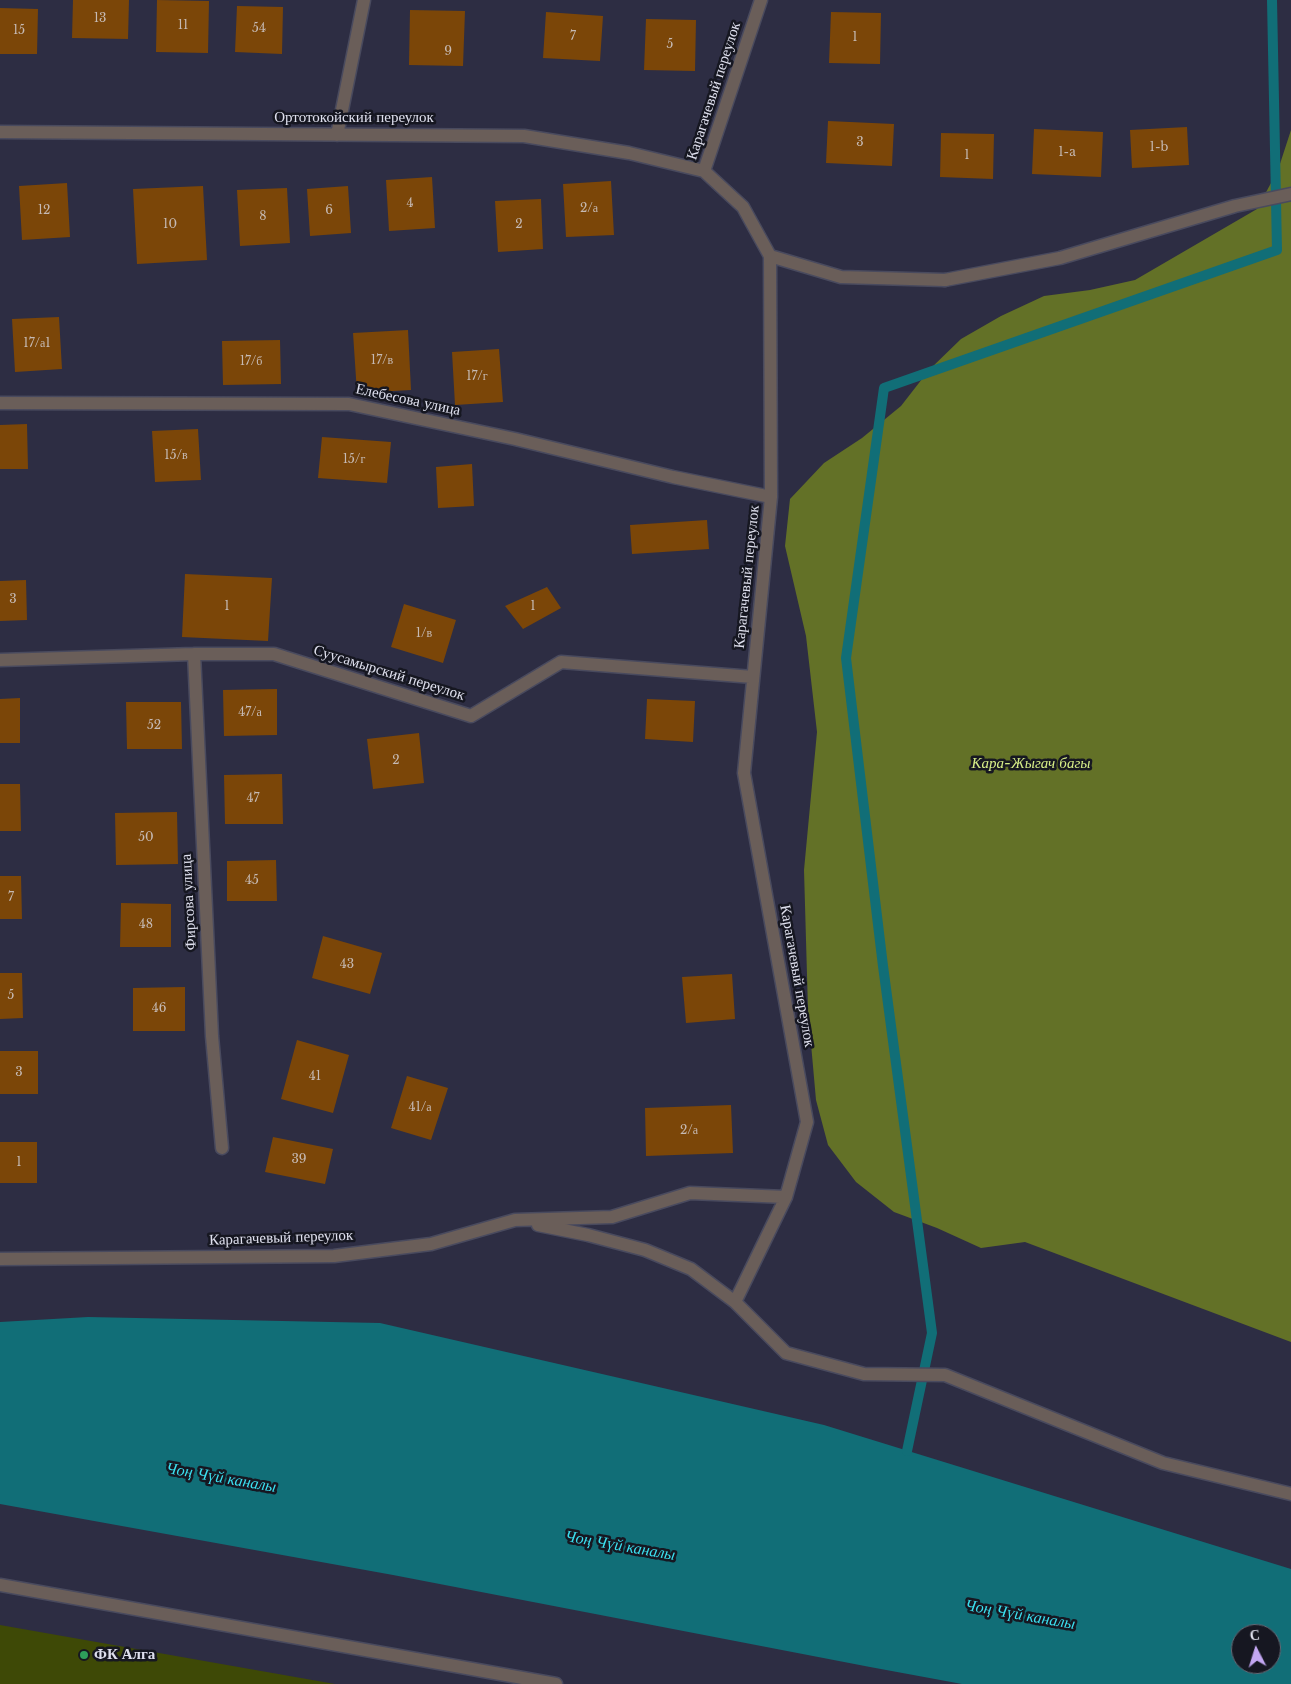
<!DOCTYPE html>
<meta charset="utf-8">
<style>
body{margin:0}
#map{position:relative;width:1291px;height:1684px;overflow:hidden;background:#2d2d43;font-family:"Libre Baskerville",serif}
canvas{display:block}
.north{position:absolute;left:1231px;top:1624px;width:50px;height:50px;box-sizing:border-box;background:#161721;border:1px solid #666773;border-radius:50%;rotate:355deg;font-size:14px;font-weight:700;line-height:20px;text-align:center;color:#dfe0ee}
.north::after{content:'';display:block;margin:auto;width:18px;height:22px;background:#c3a7f2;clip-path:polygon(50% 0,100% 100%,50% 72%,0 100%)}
</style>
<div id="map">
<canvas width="1291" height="1684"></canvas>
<div class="north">С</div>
</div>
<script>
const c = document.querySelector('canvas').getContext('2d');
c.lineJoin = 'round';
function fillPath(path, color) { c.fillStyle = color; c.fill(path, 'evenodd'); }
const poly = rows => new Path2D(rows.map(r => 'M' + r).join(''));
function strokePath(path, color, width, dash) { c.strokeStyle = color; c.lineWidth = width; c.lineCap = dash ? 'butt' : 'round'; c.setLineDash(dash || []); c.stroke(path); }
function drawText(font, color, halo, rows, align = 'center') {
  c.font = font + ' "Libre Baskerville",serif'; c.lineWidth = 5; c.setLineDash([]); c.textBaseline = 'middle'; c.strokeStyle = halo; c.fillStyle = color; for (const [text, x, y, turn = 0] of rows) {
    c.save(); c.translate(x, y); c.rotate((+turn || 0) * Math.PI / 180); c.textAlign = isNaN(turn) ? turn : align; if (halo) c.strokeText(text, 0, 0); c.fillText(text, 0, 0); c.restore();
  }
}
fillPath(poly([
 [0,1625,335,1684,0,1684]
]), '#3e4906');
fillPath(poly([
 [1291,130,1291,1342,1025,1242,981,1248,937,1228,894,1212,856,1182,828,1145,816,1100,808,1010,804,870,817,732,806,636,785,546,790,499,824,463,862,438,901,406,929,370,961,339,1001,316,1044,296,1090,290,1135,280,1257,209,1278,170]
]), '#637127');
fillPath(poly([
 [88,1317,380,1323,824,1425,1291,1569,1291,1684,962,1684,870,1667,393,1575,0,1504,0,1322],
 [1241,1634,1271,1634,1271,1664,1241,1664]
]), '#116e77');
strokePath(poly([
 [907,1451,932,1333,883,966,846,658,884,388,1277,250,1272,0]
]), '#116e77', 10);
fillPath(poly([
 [73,0,129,0,128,39,72,38],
 [157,0,209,1,208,53,156,52],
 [237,6,283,7,282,54,235,52],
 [0,8,38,9,37,54,0,54],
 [410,10,465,11,463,66,409,65],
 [546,12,603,16,600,61,543,58],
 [831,12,881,13,880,64,829,63],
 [646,19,696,20,695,71,644,70],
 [828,121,894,124,892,166,826,163],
 [1187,127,1189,165,1132,168,1130,130],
 [1034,129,1103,132,1101,177,1032,174],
 [941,133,994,134,993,179,940,177],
 [432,177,435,228,389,231,386,180],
 [611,181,614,235,566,237,563,184],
 [67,183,70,237,22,240,19,186],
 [203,186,207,260,137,264,133,189],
 [348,186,351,233,310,236,307,189],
 [287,188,290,243,240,246,237,190],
 [541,199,543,249,498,252,495,201],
 [59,317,62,369,15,372,12,319],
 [408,330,411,390,357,393,353,333],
 [280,340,281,384,223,385,222,341],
 [499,349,503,402,455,405,452,352],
 [27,424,28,469,0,469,0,425],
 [198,429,201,480,155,482,152,431],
 [322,437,391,442,387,483,318,478],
 [472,464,474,506,438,508,436,467],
 [707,520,709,549,632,554,630,525],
 [185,574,272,578,268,641,182,637],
 [26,580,27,620,0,621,0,581],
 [547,587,561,608,523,629,505,606],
 [404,604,456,620,443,663,391,647],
 [277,689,277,735,224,736,223,690],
 [20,698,20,743,0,743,0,699],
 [647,699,695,701,693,742,645,739],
 [126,702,181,702,182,749,127,749],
 [419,733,424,783,373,789,367,739],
 [282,774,283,824,225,824,224,775],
 [0,784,20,784,21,831,0,831],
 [177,812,178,864,116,865,115,813],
 [276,860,277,901,227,901,227,861],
 [0,876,21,876,22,919,0,919],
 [121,903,171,904,171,947,120,947],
 [323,936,382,953,370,994,312,978],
 [0,973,22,973,23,1018,0,1019],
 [732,974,735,1019,686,1023,682,977],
 [185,987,185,1031,133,1031,133,988],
 [297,1040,349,1055,333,1113,281,1099],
 [0,1051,38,1051,38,1094,0,1094],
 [407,1076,448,1088,431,1140,391,1128],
 [731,1105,733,1153,646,1156,645,1108],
 [273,1137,333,1149,325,1184,265,1172],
 [0,1142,37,1142,37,1183,0,1183]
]), '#7b4608');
const pedestrian = poly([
 [945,280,1060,258,1235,206,1291,194]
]);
const minor = poly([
 [0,132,524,136,629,153,704,171,743,207,770,256,771,497,744,773,807,1122,786,1197,735,1302,786,1353,864,1374,945,1375,1163,1463,1291,1494],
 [337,135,364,0],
 [704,171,761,0],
 [770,256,841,277,945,280],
 [0,403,349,404,515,439,673,477,771,497],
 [194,654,212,1036,222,1148],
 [0,660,194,654,274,654,471,716,561,662,753,677],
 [538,1225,588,1235,645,1250,691,1269,735,1302],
 [0,1259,334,1256,431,1244,515,1220,612,1217,690,1193,786,1197],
 [0,1585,556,1684]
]);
strokePath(pedestrian, '#494a5e', 15);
strokePath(minor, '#494a5e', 15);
strokePath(pedestrian, '#6a5e59', 12);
strokePath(minor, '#6a5e59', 12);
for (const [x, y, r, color] of [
 [84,1655,5,"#2e9e5b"]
]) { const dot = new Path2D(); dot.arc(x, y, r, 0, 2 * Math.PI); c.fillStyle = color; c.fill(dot); strokePath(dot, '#161721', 2); }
drawText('12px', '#c6bab4', null, [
 ["13",100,19],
 ["11",183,26],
 ["54",259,29],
 ["15",19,31],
 ["7",573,37],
 ["1",855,38],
 ["5",670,45],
 ["9",448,52],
 ["3",860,143],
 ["1-b",1159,148],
 ["1-a",1067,153],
 ["1",967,156],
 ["4",410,204],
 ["2/а",589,209],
 ["12",44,211],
 ["6",329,211],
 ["8",263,217],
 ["10",170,225],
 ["2",519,225],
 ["17/а1",37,344],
 ["17/в",382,361],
 ["17/б",251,362],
 ["17/г",477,377],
 ["15/в",176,456],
 ["15/г",354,460],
 ["3",13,600],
 ["1",227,607],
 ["1",533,607],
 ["1/в",424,634],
 ["47/а",250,713],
 ["52",154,726],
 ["2",396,761],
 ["47",253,799],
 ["50",146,838],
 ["45",252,881],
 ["7",11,898],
 ["48",146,925],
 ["43",347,965],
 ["5",11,996],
 ["46",159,1009],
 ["3",19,1073],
 ["41",315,1077],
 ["41/а",420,1108],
 ["2/а",689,1131],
 ["39",299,1160],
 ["1",19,1163]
]);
drawText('15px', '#dfe0ee', '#161721', [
 ["Карагачевый переулок",714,91,-72],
 ["Ортотокойский переулок",354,118],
 ["Елебесова улица",408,400,12],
 ["Карагачевый переулок",747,577,-84],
 ["Суусамырский переулок",389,673,17],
 ["Фирсова улица",189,902,-93],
 ["Карагачевый переулок",797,976,80],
 ["Карагачевый переулок",281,1238,-2]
]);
drawText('italic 15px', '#d6ed87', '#161721', [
 ["Кара-Жыгач багы",1031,764]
]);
drawText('bold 15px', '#dfe0ee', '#161721', [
 ["ФК Алга",94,1655]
], 'left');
drawText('italic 16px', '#3bdfef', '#161721', [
 ["Чоң Чүй каналы",221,1478,10],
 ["Чоң Чүй каналы",620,1546,10],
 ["Чоң Чүй каналы",1020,1615,10]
]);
</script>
